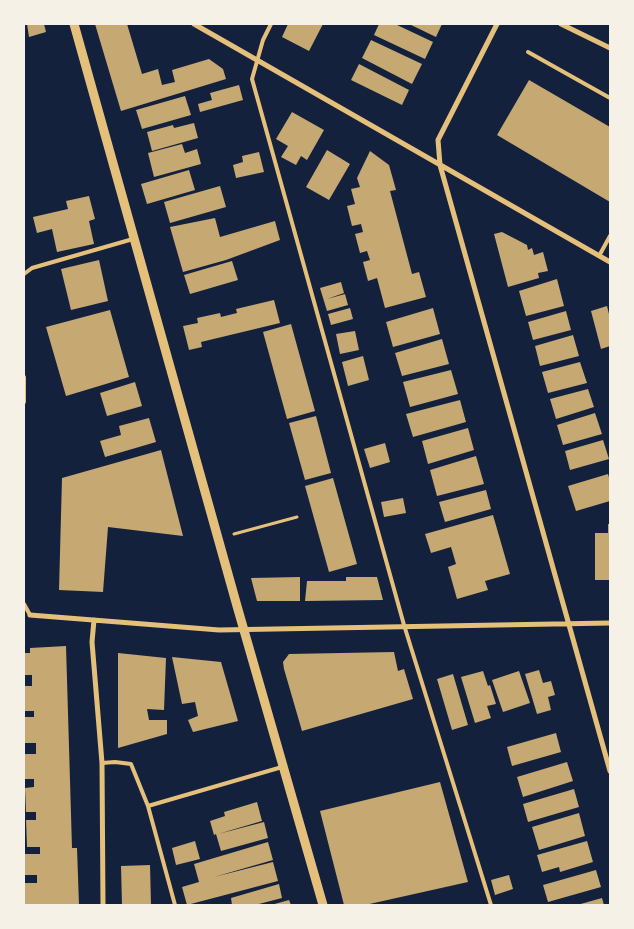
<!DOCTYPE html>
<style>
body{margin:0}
#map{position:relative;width:634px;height:929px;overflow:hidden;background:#14213d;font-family:Spectral,serif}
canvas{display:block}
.frame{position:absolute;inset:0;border:25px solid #f6f1e7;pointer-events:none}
</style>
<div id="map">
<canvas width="634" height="929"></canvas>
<div class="frame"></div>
</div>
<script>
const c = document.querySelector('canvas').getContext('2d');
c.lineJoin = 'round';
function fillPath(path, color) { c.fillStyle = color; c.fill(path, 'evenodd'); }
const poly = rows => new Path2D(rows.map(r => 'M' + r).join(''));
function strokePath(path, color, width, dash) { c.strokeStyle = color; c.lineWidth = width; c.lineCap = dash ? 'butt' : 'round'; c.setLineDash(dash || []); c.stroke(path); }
fillPath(poly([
 [27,24,44,24,46,32,29,37],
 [95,24,127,24,142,74,158,69,162,85,175,82,172,70,209,59,223,69,226,79,121,111],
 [288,24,323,24,309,51,282,37],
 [379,24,395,24,433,42,425,59,374,35],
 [409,24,442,24,436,37],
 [371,40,422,64,412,84,362,58],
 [359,64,409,90,402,105,351,80],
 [529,80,610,127,610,202,497,135],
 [239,85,243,100,200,112,198,104,212,100,210,93],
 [185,96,191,115,142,129,136,110],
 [292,112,324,130,307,160,301,156,296,165,281,157,288,146,276,139],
 [194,123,198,138,152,151,147,132,173,125,174,128],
 [182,144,185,153,197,149,201,164,154,177,148,153],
 [327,150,350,164,329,200,306,187],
 [370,151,389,165,396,190,390,191,412,274,419,272,426,297,385,308,377,278,368,281,363,262,370,260,367,251,360,253,355,234,363,232,361,224,352,226,347,206,355,204,351,189,360,187,357,178],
 [259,152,264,172,236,178,233,165,243,162,242,156],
 [189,170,195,190,147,204,141,184],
 [220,186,226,207,170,223,164,202],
 [89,196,95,219,89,221,94,244,57,252,52,229,37,233,33,217,68,209,66,201],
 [215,218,220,237,275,221,280,240,226,260,183,272,170,227],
 [502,232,527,245,528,250,532,248,534,255,543,252,548,271,538,273,539,278,508,287,494,234],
 [99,260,108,301,71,310,61,269],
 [232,261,238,280,190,294,184,275],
 [557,279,564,306,526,316,519,291],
 [341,282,344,293,327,299,345,294,348,305,327,311,320,288],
 [274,300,280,323,201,342,202,347,189,350,183,326,198,323,197,318,220,313,221,317,237,313,236,309],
 [607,306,610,318,610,346,601,349,591,311],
 [350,308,353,319,331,325,328,314],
 [433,308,440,334,393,347,386,322],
 [110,310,129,377,66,396,46,327],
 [566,311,571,330,533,340,528,322],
 [291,324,315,411,287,419,263,332],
 [355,331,359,350,340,354,336,334],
 [573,335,579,356,540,366,535,346],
 [442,339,449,364,402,376,395,353],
 [363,356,369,380,348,386,342,362],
 [580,362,587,383,548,393,542,372],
 [451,370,458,394,410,407,403,382],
 [135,382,142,406,107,416,100,393],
 [588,389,594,407,556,419,550,399],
 [460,400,466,422,413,437,406,414],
 [595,413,602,434,563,445,557,425],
 [316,416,331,473,305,480,289,423],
 [149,418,156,442,105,457,100,441,121,435,119,426],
 [468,428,474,450,428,464,422,441],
 [603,440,609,459,570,470,565,451],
 [385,443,390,462,370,468,364,449],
 [161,450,183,536,108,527,103,592,59,590,62,478],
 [476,456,484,484,437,496,430,470],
 [608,474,610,481,610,501,576,511,568,486],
 [333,478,357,564,329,572,305,486],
 [486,490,491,509,445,522,439,502],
 [403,498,406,513,384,517,381,502],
 [493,515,510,574,485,581,488,590,457,599,448,567,456,564,451,547,431,553,425,534],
 [608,524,610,524,610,580,595,580,595,533,608,533],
 [300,577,300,601,257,601,251,578],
 [346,577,377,577,383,600,305,601,307,581,346,581],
 [66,646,72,848,77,848,79,905,25,905,24,883,37,883,37,875,24,875,24,854,40,854,40,847,27,847,26,820,36,820,36,812,26,812,25,788,34,787,34,779,24,779,24,754,36,754,36,743,24,743,24,717,34,717,34,711,25,711,24,686,32,686,32,675,24,675,24,653,30,653,30,648],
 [394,652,398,671,404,669,413,699,302,731,284,669,283,662,289,654],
 [118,653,166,658,164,710,147,709,149,720,167,720,167,734,118,748],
 [172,657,221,662,238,721,193,732,188,720,198,716,195,702,182,704],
 [539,670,543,683,551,681,555,695,548,697,551,710,537,714,525,674],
 [483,671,488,686,490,685,496,704,487,706,491,718,475,723,461,677],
 [519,671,530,703,503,712,492,680],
 [453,674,468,725,452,730,437,679],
 [556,733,561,752,512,766,507,747],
 [567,762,573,781,523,797,517,777],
 [440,782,468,882,365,905,344,905,320,811],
 [574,789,579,807,528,822,523,804],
 [257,802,262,821,218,834,264,822,268,838,221,851,216,834,214,835,210,821,225,816,224,812],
 [579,813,585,836,539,850,532,827],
 [195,841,200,859,176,865,172,848],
 [587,841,593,862,560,872,559,867,542,872,537,855],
 [268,842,273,860,214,877,273,862,278,881,187,905,182,887,199,882,194,864],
 [150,865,151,905,122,905,121,866],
 [596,870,601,887,548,902,543,885],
 [509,875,513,889,495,895,491,880],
 [279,884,282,898,255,905,232,905,231,898],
 [602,898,604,905,577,905],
 [289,900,291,905,271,905]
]), '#c6a872');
strokePath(poly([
 [234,534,297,517]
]), '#e5c07b', 3);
strokePath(poly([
 [271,24,263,40,252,79,404,625,491,905],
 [528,52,610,98],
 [599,256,610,236],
 [24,274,32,268,133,239],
 [24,377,24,402],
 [24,604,30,615],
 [102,763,115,762,131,764,148,806,175,905],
 [148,806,282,767]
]), '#e5c07b', 4);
strokePath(poly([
 [194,24,610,262],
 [497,24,438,140,440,165,610,771],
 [561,24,610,48],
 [30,615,219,630,610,623],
 [94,620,92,642,102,763,103,905]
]), '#e5c07b', 5);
strokePath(poly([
 [74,24,237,606,323,905]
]), '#e5c07b', 9);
</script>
